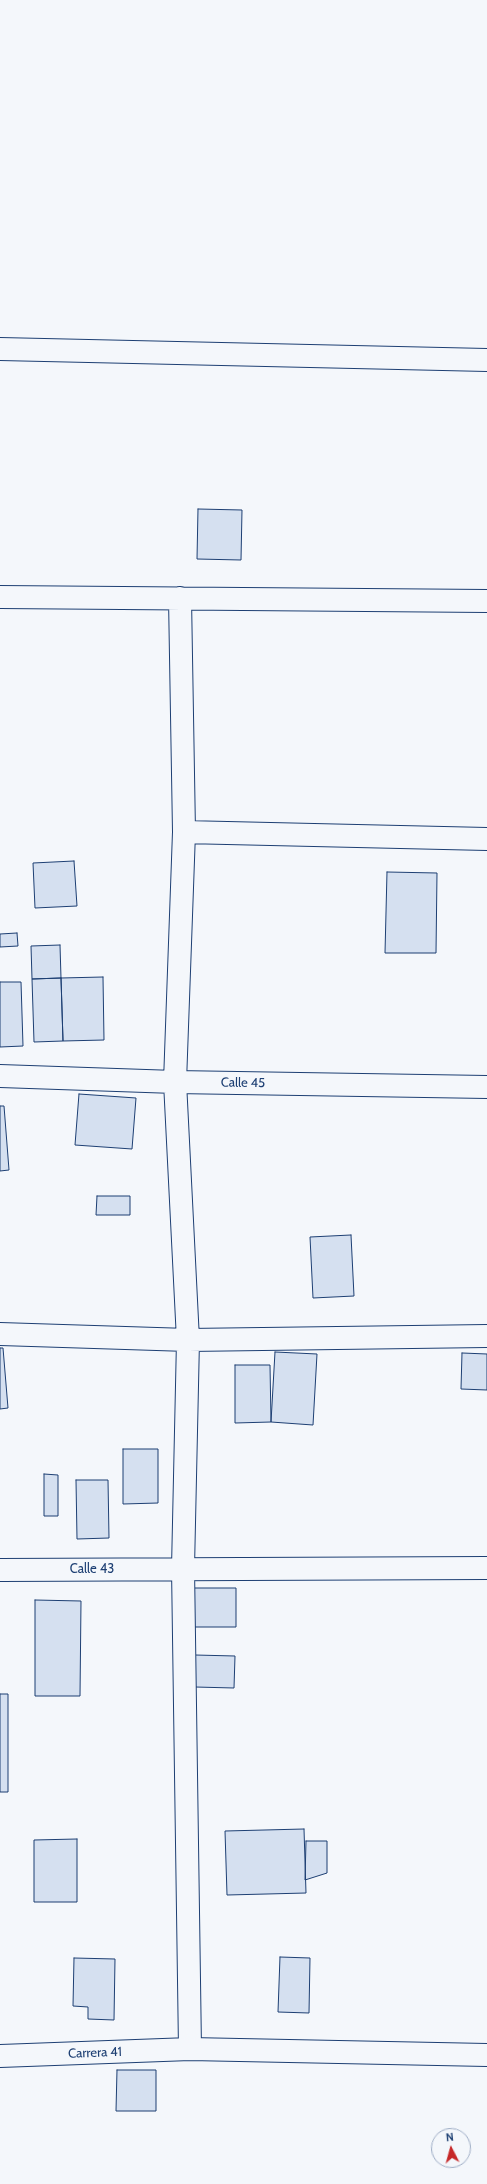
<!DOCTYPE html>
<style>
body{margin:0}
#map{position:relative;width:487px;height:2184px;overflow:hidden;background:#f4f7fb;font-family:Cabin,sans-serif}
canvas{display:block}
.north{position:absolute;left:431px;top:2128px;width:40px;height:40px;box-sizing:border-box;background:#f4f7fb;border:1px solid #9eadc5;border-radius:50%;rotate:354deg;font-size:11px;font-weight:700;line-height:16px;text-align:center;color:#1d3f73}
.north::after{content:'';display:block;margin:auto;width:14px;height:18px;background:#c62828;clip-path:polygon(50% 0,100% 100%,50% 72%,0 100%)}
</style>
<div id="map">
<canvas width="487" height="2184"></canvas>
<div class="north">N</div>
</div>
<script>
const c = document.querySelector('canvas').getContext('2d');
c.lineJoin = 'round';
function fillPath(path, color) { c.fillStyle = color; c.fill(path, 'evenodd'); }
const poly = rows => new Path2D(rows.map(r => 'M' + r).join(''));
function strokePath(path, color, width, dash) { c.strokeStyle = color; c.lineWidth = width; c.lineCap = dash ? 'butt' : 'round'; c.setLineDash(dash || []); c.stroke(path); }
function drawText(font, color, halo, rows, align = 'center') {
  c.font = font + ' Cabin,sans-serif'; c.lineWidth = 3; c.setLineDash([]); c.textBaseline = 'middle'; c.strokeStyle = halo; c.fillStyle = color; for (const [text, x, y, turn = 0] of rows) {
    c.save(); c.translate(x, y); c.rotate((+turn || 0) * Math.PI / 180); c.textAlign = isNaN(turn) ? turn : align; if (halo) c.strokeText(text, 0, 0); c.fillText(text, 0, 0); c.restore();
  }
}
const building = poly([
 [198,509,242,510,241,560,197,559,198,509],
 [74,861,77,906,35,908,33,863,74,861],
 [387,872,437,873,436,953,385,953,387,872],
 [17,933,18,946,0,947,0,934,17,933],
 [60,945,61,978,32,979,31,946,60,945],
 [103,977,104,1040,63,1041,61,978,103,977],
 [61,978,63,1041,34,1042,32,979,61,978],
 [0,982,21,982,23,1046,0,1047,0,982],
 [79,1094,136,1098,132,1149,75,1145,79,1094],
 [0,1106,4,1106,9,1170,0,1171,0,1106],
 [97,1196,130,1196,130,1215,96,1215,97,1196],
 [351,1235,354,1296,313,1298,310,1237,351,1235],
 [0,1348,3,1348,8,1408,0,1409,0,1348],
 [275,1352,317,1354,313,1425,271,1422,275,1352],
 [462,1353,487,1354,487,1390,461,1389,462,1353],
 [235,1365,270,1365,271,1422,235,1423,235,1365],
 [123,1449,158,1449,158,1503,123,1504,123,1449],
 [44,1474,58,1475,58,1516,44,1516,44,1474],
 [76,1480,108,1480,109,1538,77,1539,76,1480],
 [192,1588,236,1588,236,1627,192,1627,192,1588],
 [35,1600,81,1601,80,1696,35,1696,35,1600],
 [195,1655,235,1656,234,1688,195,1687,195,1655],
 [0,1694,8,1694,8,1792,0,1792,0,1694],
 [304,1829,306,1893,227,1895,225,1831,304,1829],
 [77,1839,77,1902,34,1902,34,1840,77,1839],
 [306,1841,327,1841,327,1873,305,1880,306,1841],
 [280,1957,310,1958,309,2013,278,2012,280,1957],
 [74,1958,115,1959,114,2020,88,2019,88,2007,73,2006,74,1958],
 [117,2070,156,2070,156,2111,116,2111,117,2070]
]);
fillPath(building, '#d5e0f0');
strokePath(building, '#1d3f73', 1);
const street = poly([
 [0,349,487,360],
 [0,597,487,601],
 [180,598,184,832,175,1082,188,1340,183,1568,190,2049],
 [184,832,487,839],
 [0,1076,175,1082,487,1087],
 [0,1334,188,1340,487,1336],
 [0,1570,487,1568],
 [0,2056,190,2049,487,2055]
]);
strokePath(street, '#1d3f73', 24);
strokePath(street, '#f4f7fb', 22);
drawText('13px', '#1d3f73', '#f4f7fb', [
 ["Calle 45",243,1083,1],
 ["Calle 43",92,1569],
 ["Carrera 41",95,2053,-2]
]);
</script>
